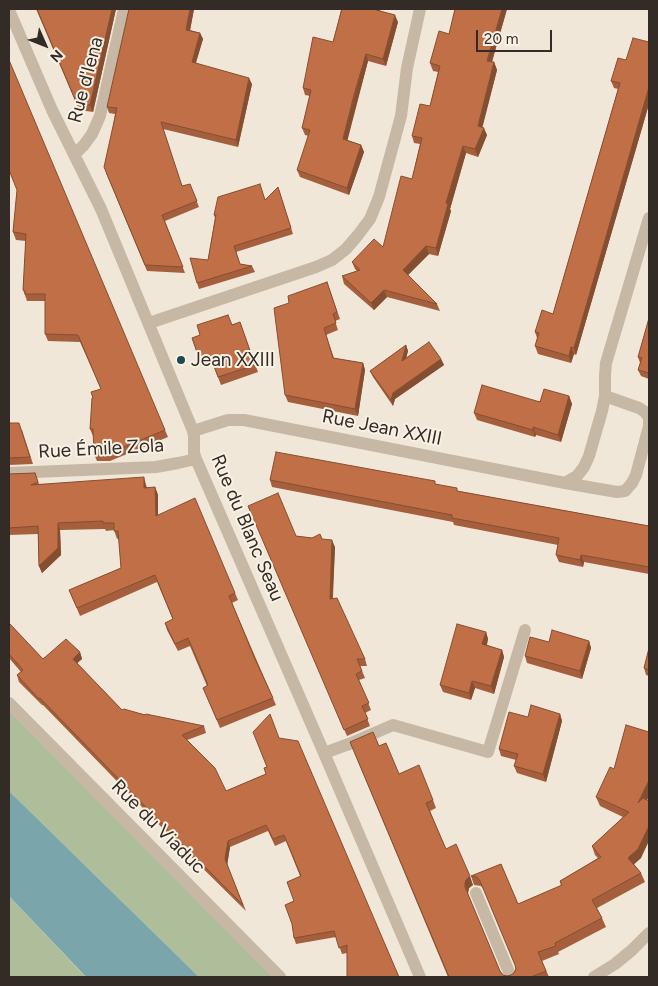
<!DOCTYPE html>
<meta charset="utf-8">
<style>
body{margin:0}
#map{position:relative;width:658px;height:986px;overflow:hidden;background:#f0e7d9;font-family:Figtree,sans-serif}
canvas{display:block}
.frame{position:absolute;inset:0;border:10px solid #332b26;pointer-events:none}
.north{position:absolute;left:20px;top:20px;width:50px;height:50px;-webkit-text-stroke:4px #f8f1e4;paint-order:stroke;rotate:134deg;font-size:14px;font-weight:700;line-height:20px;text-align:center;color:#332b26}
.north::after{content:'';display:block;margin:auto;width:18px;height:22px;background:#332b26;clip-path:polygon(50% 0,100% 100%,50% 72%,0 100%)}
.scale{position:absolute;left:476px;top:30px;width:76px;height:22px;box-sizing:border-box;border:2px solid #332b26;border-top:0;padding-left:6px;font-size:15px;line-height:18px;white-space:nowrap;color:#332b26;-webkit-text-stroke:4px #f8f1e4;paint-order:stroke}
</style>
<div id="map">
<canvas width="658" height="986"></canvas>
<div class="frame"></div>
<div class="north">N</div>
<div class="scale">20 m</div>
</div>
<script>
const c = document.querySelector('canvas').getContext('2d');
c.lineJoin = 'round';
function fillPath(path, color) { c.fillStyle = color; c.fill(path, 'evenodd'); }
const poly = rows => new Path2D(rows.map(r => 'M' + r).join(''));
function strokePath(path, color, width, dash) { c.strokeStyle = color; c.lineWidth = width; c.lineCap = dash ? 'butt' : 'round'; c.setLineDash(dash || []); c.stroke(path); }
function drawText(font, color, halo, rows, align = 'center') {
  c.font = font + ' Figtree,sans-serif'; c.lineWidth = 4; c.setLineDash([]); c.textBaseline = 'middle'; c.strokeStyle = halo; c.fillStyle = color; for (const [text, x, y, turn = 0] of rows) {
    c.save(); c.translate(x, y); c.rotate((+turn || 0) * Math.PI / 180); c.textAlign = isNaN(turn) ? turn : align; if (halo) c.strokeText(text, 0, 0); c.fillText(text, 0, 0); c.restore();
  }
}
fillPath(poly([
 [9,710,273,977,199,977,9,791],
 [9,896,76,967,86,977,9,977]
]), '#aebe9a');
fillPath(poly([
 [9,791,199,977,86,977,9,896]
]), '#79a5ab');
strokePath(poly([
 [9,10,52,110,101,209,193,431,194,436,194,453,196,459,324,753,420,977],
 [74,155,84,145,92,134,100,116,124,9],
 [149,323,316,267,332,260,346,249,358,235,370,219,379,197,401,116,407,68,420,9],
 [193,431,228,420,244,420,565,483,577,476,584,467,589,456,602,411,605,396,605,375,606,363,649,218],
 [9,473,156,467,178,463,196,459],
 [565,483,617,492,625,491,632,483,636,475,649,426,649,418,645,412,639,408,605,396],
 [9,703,280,977],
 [324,753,349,744,393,725,488,752,525,630],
 [476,893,511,977],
 [594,977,615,964,632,950,649,933]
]), '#c7b8a5', 12);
fillPath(poly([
 [36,9,116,9,93,112,79,110],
 [194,9,190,30,200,33,203,39,196,63,252,84,238,147,163,129,182,186,190,184,199,207,165,221,185,273,147,271,106,173,115,114,109,113,107,107],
 [338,9,381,9,380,11,398,22,386,66,368,61,357,102,347,140,361,145,364,152,349,195,300,177,297,170,309,136,305,135,302,128,310,96,305,95,303,88,333,42,341,10],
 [455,9,507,9,492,62,494,62,497,70,482,127,487,135,478,157,466,153,450,209,451,211,438,256,429,254,408,275,437,304,440,311,387,297,374,310,344,284,342,276,357,271,355,269,352,262,383,247,412,179,420,144,414,143,412,136,430,106,438,72,433,71,430,63,449,34],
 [649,42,649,104,576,355,574,354,571,363,538,354,535,346,537,338,535,332,553,314,618,89,614,88,611,81,626,60],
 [278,187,293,234,236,252,240,264,252,266,255,272,199,289,197,283,208,260,215,218,214,215,265,200],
 [17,191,165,430,168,437,110,461,97,461,94,454,94,436,93,436,90,429,93,398,101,389,80,342,48,341,45,334,45,301,27,301,26,298,23,290,26,241,16,240,13,232],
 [327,282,340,319,335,321,338,330,326,335,334,358,363,363,365,370,358,416,288,402,285,395,289,303],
 [649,318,649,379,641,376,638,370,640,363,638,357],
 [240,322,258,372,221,385,212,362,202,366,192,338],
 [406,345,408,351,406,357,441,359,444,365,395,399,393,406,373,377,370,371],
 [569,396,572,404,561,442,536,435,535,437,477,420,474,413],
 [9,423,22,430,33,464,9,465],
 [35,473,39,484,146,485,147,488,155,487,158,495,158,515,235,593,238,600,232,603,276,705,220,728,203,688,207,686,190,646,178,651,167,630,165,623,173,620,157,582,80,616,69,590,121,568,119,538,117,539,114,530,106,531,105,529,60,530,61,555,42,573,39,566,38,534,9,535,9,474],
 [270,480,436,484,458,491,649,526,649,574,584,562,583,567,559,562,556,555,558,545,454,525,453,522,272,487],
 [248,506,296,536,322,539,335,547,333,598,365,659,367,666,360,666,365,678,359,680,371,710,365,713,370,726,347,736],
 [9,623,43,659,80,652,82,659,77,663,122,710,204,726,206,733,187,740,226,791,266,774,267,767,279,738,399,977,347,953,342,954,336,937,296,944,294,938,294,901,300,876,286,841,275,846,268,831,230,847,227,865,246,911,174,840,43,705,42,705,19,682,17,675,21,672,9,658],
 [486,632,488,639,487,645,502,650,504,657,494,694,475,688,471,700,443,692,440,685],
 [589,641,591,648,582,679,527,663,525,656,549,642],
 [649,648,649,676,646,675,644,668],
 [560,714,562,721,546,782,517,773,514,766,516,760,501,756,499,749,528,717],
 [350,742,379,746,399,774,433,800,436,808,430,811,446,849,473,885,469,888,468,894,500,971,503,975,507,976,511,975,514,973,516,967,484,890,481,886,474,885,471,876,501,864,518,904,561,886,560,881,598,858,595,855,592,846,623,817,600,806,596,797,647,800,641,858,634,864,641,873,645,882,597,908,602,918,606,927,558,952,559,954,542,961,549,977,448,977]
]), '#a55f3c');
fillPath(poly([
 [112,9,116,9,93,112,90,105],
 [190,9,194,9,189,36,186,30],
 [502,9,507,9,490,68,487,61],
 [395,15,398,22,386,66,383,59],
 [200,33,203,39,194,68,192,62],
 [366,54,368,61,346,146,343,139],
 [494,62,497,70,481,133,478,126],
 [249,78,252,84,238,147,236,140],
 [649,87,649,104,576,355,574,348],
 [484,128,487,135,478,157,475,149],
 [361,145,364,152,349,195,347,188],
 [463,146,466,153,450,209,451,211,438,256,436,248,446,203],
 [426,246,429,254,406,277,403,270],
 [384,290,387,297,374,310,371,303],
 [406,345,408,351,404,367,402,361],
 [571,347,574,354,571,363,569,356],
 [441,359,444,365,395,399,393,406,391,400,393,393],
 [363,363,365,370,358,416,355,409],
 [569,396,572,404,561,442,558,435],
 [533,427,536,435,535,437,533,430],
 [144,477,146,485,147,495,144,488],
 [155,487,158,495,158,523,156,516],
 [58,523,60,530,61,555,42,573,39,566],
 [332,540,335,547,332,605,330,599],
 [581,555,584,562,583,567,580,560],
 [486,632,488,639,485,651,482,644],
 [589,641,591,648,582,679,580,671],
 [502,650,504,657,494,694,491,686],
 [80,652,82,659,75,665,73,659],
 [472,681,475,688,471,700,469,693],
 [560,714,562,721,546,782,543,774],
 [649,780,649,796,642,812,638,803],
 [649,826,649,841,641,858,631,867,628,858],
 [228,841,230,847,227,866,225,859],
 [470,876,473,885,469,888,468,892,468,896,465,883,466,880]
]), '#864e31');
const building = poly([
 [37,9,112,9,90,105,77,104,37,9],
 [129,9,190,9,186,30,200,33,192,62,249,78,236,140,161,122,182,186,190,184,197,201,162,215,183,267,145,265,104,167,117,108,107,107,129,9],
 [342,9,377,9,376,10,395,15,383,59,366,54,354,95,343,139,361,145,347,188,297,170,310,130,302,128,311,90,303,88,313,37,333,42,342,9],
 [455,9,502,9,487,61,494,62,478,126,484,128,475,149,463,146,446,203,448,204,436,248,426,246,403,270,437,304,384,290,371,303,342,276,360,270,352,262,374,239,383,247,401,176,412,179,422,138,412,136,420,104,430,106,440,66,430,63,439,31,449,34,455,9],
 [633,38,649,42,649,87,574,348,571,347,569,356,535,346,539,333,535,332,542,310,553,314,620,83,611,81,618,58,626,60,633,38],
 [9,60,165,430,107,454,94,454,93,429,90,429,92,398,93,398,91,392,101,389,78,335,45,334,45,294,25,294,25,291,23,290,26,234,13,232,17,190,9,170,9,60],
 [260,184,265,200,278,187,291,228,234,246,240,264,252,266,197,283,190,258,208,260,216,215,214,215,218,197,260,184],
 [327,282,337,312,333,314,336,323,324,328,333,358,363,363,355,409,285,395,274,308,289,303,288,296,327,282],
 [228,315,232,325,240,322,255,365,218,377,210,355,199,358,192,338,200,335,197,325,228,315],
 [649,318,649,373,638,370,642,358,638,357,649,318],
 [429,342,441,359,393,393,391,400,370,371,406,345,402,361,429,342],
 [482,385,540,402,544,389,569,396,558,435,533,427,533,430,474,413,482,385],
 [9,423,19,423,30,457,9,458,9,423],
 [276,452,435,481,435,484,457,488,457,491,649,526,649,567,581,555,580,560,556,555,559,538,452,518,452,515,270,480,276,452],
 [35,473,38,482,31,485,144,477,144,488,155,487,156,516,195,498,235,593,229,596,255,659,273,698,217,720,203,688,208,685,188,638,175,644,165,623,173,619,155,575,77,608,69,590,121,568,118,531,114,531,114,523,103,523,103,521,58,523,58,548,39,566,38,526,9,528,9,474,35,473],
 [278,493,296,536,312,538,320,534,322,539,332,540,330,599,337,598,365,659,357,659,362,671,356,674,369,703,362,706,368,719,344,730,248,506,278,493],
 [9,623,43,659,66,639,80,652,73,659,122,710,124,709,145,715,146,714,204,726,182,735,215,768,226,791,266,774,264,768,267,767,253,732,270,714,279,738,298,741,399,977,347,977,347,945,339,948,334,931,294,938,292,924,285,905,294,901,287,882,301,876,284,835,273,839,266,825,228,841,225,859,243,905,172,834,40,698,39,699,17,675,23,670,9,654,9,623],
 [457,624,486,632,482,644,502,650,491,686,472,681,469,693,440,685,457,624],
 [552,630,589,641,580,671,525,656,530,637,549,642,552,630],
 [649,648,649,670,644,668,649,648],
 [531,705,560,714,543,774,514,766,518,754,499,749,509,712,528,717,531,705],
 [626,725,649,732,649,780,638,803,643,798,649,801,649,826,638,849,628,858,641,873,592,900,602,918,555,943,556,946,538,952,546,971,531,977,449,977,350,742,373,732,379,746,386,743,399,774,419,765,433,800,426,803,446,849,456,844,470,876,466,880,465,883,465,887,500,971,503,975,507,976,511,975,514,973,516,969,515,965,480,881,477,877,471,876,501,864,518,904,562,885,560,881,601,857,592,846,629,812,596,797,610,767,614,769,626,725]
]);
fillPath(building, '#c06f46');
strokePath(building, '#864e31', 1);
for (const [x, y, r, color] of [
 [181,360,5,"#1e4a52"]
]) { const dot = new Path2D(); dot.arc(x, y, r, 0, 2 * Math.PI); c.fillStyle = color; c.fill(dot); strokePath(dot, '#f8f1e4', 2); }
drawText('19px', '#332b26', '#f8f1e4', [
 ["Rue d'Iena",86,80,-75],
 ["Rue Jean XXIII",382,428,11],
 ["Rue Émile Zola",101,449,-3],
 ["Rue du Blanc Seau",247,528,67],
 ["Rue du Viaduc",158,827,45]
]);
drawText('19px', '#332b26', '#f8f1e4', [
 ["Jean XXIII",191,360]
], 'left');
</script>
